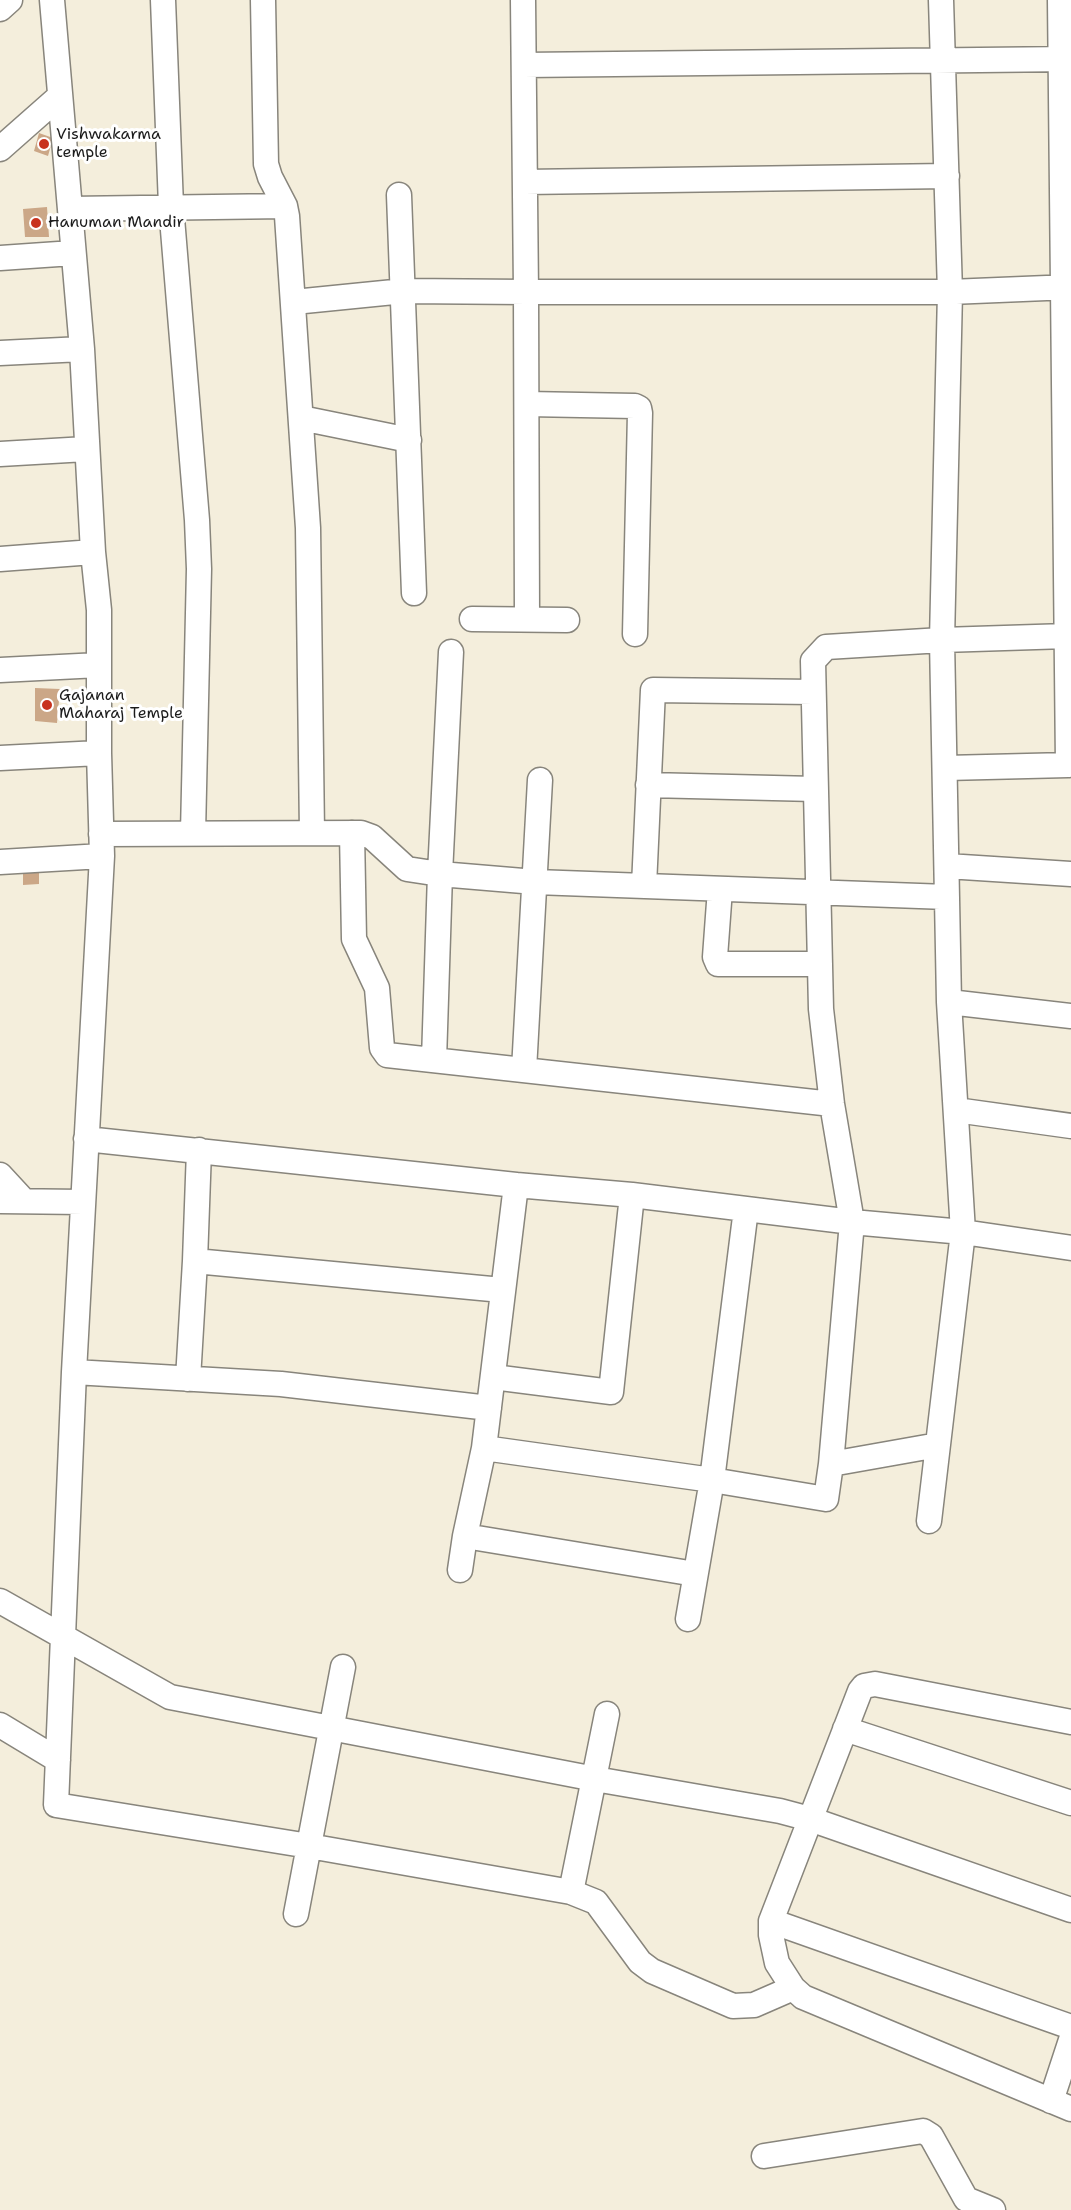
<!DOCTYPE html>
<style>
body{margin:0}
canvas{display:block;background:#f4eedc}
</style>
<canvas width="1071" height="2210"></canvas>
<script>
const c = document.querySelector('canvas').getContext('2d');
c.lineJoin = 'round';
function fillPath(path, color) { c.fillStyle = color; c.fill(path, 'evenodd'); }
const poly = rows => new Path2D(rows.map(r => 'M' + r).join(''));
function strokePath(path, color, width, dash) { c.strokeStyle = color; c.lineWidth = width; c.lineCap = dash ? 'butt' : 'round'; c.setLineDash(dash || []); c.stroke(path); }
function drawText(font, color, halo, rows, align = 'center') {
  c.font = font + ' "Shantell Sans",sans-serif'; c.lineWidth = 6; c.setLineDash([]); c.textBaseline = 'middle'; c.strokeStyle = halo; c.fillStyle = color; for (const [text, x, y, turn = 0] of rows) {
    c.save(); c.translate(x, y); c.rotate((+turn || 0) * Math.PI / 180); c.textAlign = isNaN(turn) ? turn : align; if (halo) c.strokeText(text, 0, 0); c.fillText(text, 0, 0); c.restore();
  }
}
fillPath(poly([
 [39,133,53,138,48,156,34,151],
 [47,207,49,237,25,237,23,209],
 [35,688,60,689,57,723,35,721],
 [23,872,39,872,39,884,23,885]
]), '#cba787');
const minor = poly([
 [52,0,82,349,93,552,99,610,99,753,102,856,74,1372,56,1805,309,1846,571,1892,596,1902,640,1962,652,1971,733,2006,754,2005,793,1988],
 [163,0,171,206,197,520,199,569,193,833],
 [263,0,266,164,270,177,285,206,287,216,308,528,312,833],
 [523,0,526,292,950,292,1071,287],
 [0,9,10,0],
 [524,65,1071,59],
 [0,149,60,96],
 [525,182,947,176],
 [399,195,414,593],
 [70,209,285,206],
 [0,258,73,253],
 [294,302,404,291,526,292,527,619],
 [0,353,82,349],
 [527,404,635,406,639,408,640,413,635,634],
 [301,418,409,440],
 [0,454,86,449],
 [0,559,93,552],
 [472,619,567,620],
 [0,670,99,665],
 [0,758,99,753],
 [946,768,1068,765,1060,0],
 [648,785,815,789],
 [352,833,354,939,377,988,382,1048,387,1055,832,1104],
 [101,834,361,833,372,837,407,869,440,874,535,882,947,897],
 [0,862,102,856],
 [947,866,1071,874],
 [644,886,653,690,813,692],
 [720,889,715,957,718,964,820,964],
 [949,1002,1071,1016],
 [434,1060,440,874,451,652],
 [524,1070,540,780],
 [956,1110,1071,1126],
 [86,1139,516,1185,632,1195,852,1222,963,1232,1071,1248],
 [0,1175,24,1201],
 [0,1201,83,1202],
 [195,1261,502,1290],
 [74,1372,281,1384,489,1408],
 [493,1377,611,1392,632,1195],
 [188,1379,195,1261,199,1150],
 [484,1448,712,1480,826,1499,831,1464,852,1222,832,1104,821,1009,813,661,826,647,942,640,1067,636],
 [831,1464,938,1445],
 [929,1521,963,1232,949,1002,942,640,950,292,941,0],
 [465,1536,695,1574],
 [460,1570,465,1536,484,1448,516,1185],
 [0,1601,170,1697,595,1779,780,1811,810,1819,1071,1910],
 [688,1619,712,1480,746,1209],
 [1071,1722,875,1684,864,1686,860,1691,771,1921,771,1935,777,1963,793,1988,803,1997,1071,2109],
 [0,1725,58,1760],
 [845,1729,1071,1803],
 [571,1892,607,1714],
 [296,1914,343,1667],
 [771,1921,1071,2027],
 [1051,2101,1071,2040],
 [764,2156,923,2131,931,2136,966,2199,993,2210]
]);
strokePath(minor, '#88857c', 27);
strokePath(minor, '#fff', 24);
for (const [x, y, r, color] of [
 [44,144,6,"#c8321e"],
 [36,223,6,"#c8321e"],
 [47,705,6,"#c8321e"]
]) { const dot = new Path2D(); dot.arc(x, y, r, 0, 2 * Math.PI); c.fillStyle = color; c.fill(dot); strokePath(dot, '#fff', 2); }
drawText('16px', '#1c1c1c', '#fff', [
 ["Vishwakarma",56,135],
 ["temple",56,153],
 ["Hanuman Mandir",48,223],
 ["Gajanan",59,696],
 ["Maharaj Temple",59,714]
], 'left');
</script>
